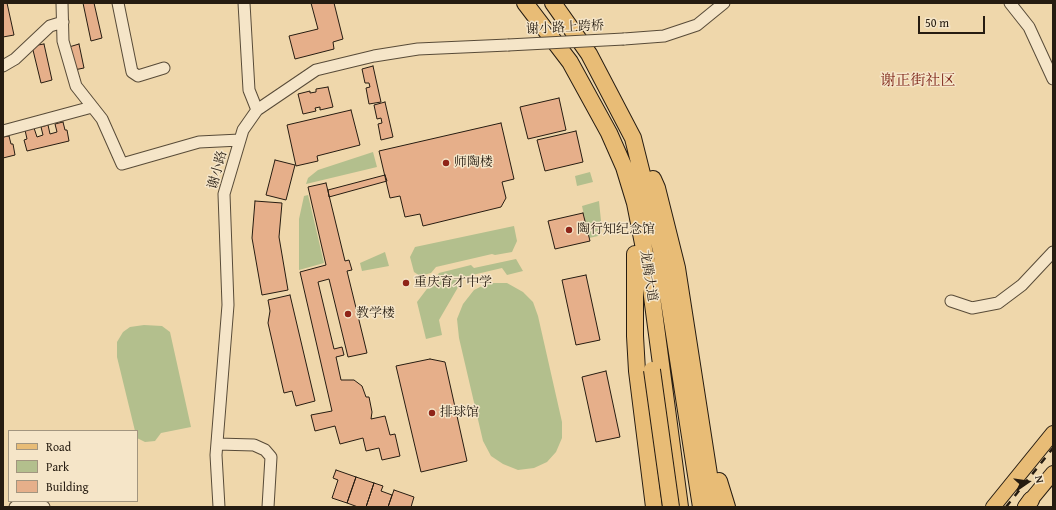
<!DOCTYPE html>
<meta charset="utf-8">
<style>
body{margin:0}
#map{position:relative;width:1056px;height:510px;overflow:hidden;background:#efd7ab;font-family:"Gentium Book Plus",serif}
canvas{display:block}
.frame{position:absolute;inset:0;border:4px solid #261c11;pointer-events:none}
.legend{position:absolute;left:8px;top:430px;width:130px;height:72px;box-sizing:border-box;background:#f5e5c8;border:1px solid #a2957f;margin:0;padding:5px 7px;list-style:none;font-size:12px;color:#261c11}
.legend li{display:flex;align-items:center;gap:8px;height:20px}
.legend b{width:20px;border:1px solid #a2957f}
.north{position:absolute;left:1008px;top:462px;width:40px;height:40px;-webkit-text-stroke:3px #f5e5c8;paint-order:stroke;rotate:77deg;font-size:11px;font-weight:700;line-height:16px;text-align:center;color:#261c11}
.north::after{content:'';display:block;margin:auto;width:14px;height:18px;background:#261c11;clip-path:polygon(50% 0,100% 100%,50% 72%,0 100%)}
.scale{position:absolute;left:918px;top:16px;width:67px;height:18px;box-sizing:border-box;border:2px solid #261c11;border-top:0;padding-left:5px;font-size:12px;line-height:14px;white-space:nowrap;color:#261c11;-webkit-text-stroke:3px #f5e5c8;paint-order:stroke}
</style>
<div id="map">
<canvas width="1056" height="510"></canvas>
<div class="frame"></div>
<ul class="legend">
<li><b style="height:5px;background:#e8bc76"></b>Road</li>
<li><b style="height:11px;background:#b3bf8d"></b>Park</li>
<li><b style="height:11px;background:#e6af8a"></b>Building</li>
</ul>
<div class="north">N</div>
<div class="scale">50 m</div>
</div>
<script>
const c = document.querySelector('canvas').getContext('2d');
c.lineJoin = 'round';
function fillPath(path, color) { c.fillStyle = color; c.fill(path, 'evenodd'); }
const poly = rows => new Path2D(rows.map(r => 'M' + r).join(''));
function strokePath(path, color, width, dash) { c.strokeStyle = color; c.lineWidth = width; c.lineCap = dash ? 'butt' : 'round'; c.setLineDash(dash || []); c.stroke(path); }
function drawText(font, color, halo, rows, align = 'center') {
  c.font = font + ' "Gentium Book Plus","Noto Serif SC",serif'; c.lineWidth = 3; c.setLineDash([]); c.textBaseline = 'middle'; c.strokeStyle = halo; c.fillStyle = color; for (const [text, x, y, turn = 0] of rows) {
    c.save(); c.translate(x, y); c.rotate((+turn || 0) * Math.PI / 180); c.textAlign = isNaN(turn) ? turn : align; if (halo) c.strokeText(text, 0, 0); c.fillText(text, 0, 0); c.restore();
  }
}
fillPath(poly([
 [373,152,377,167,306,184,308,178,318,170],
 [590,172,593,182,577,186,575,176],
 [308,195,324,263,299,270,299,219,304,196],
 [599,201,602,231,598,236,589,238,582,206],
 [514,226,517,241,512,252,495,255,492,254,436,267,431,273,420,276,414,272,410,257,415,247],
 [385,252,389,266,362,271,360,263],
 [516,259,523,271,507,275,502,268,464,277,439,320,442,335,426,339,417,302,439,273,471,265,474,268],
 [488,283,507,283,523,292,533,302,538,316,562,422,562,438,556,452,547,462,534,468,518,470,503,464,491,456,483,441,459,338,457,319,463,304,474,290],
 [144,325,162,326,170,332,191,427,161,433,155,441,145,442,137,438,137,431,135,431,117,357,117,342,123,332,130,327]
]), '#b3bf8d');
const building = poly([
 [3,3,7,3,14,35,3,37,3,3],
 [83,3,94,3,102,38,91,41,83,3],
 [311,3,334,3,343,39,333,42,334,49,295,59,289,36,318,29,311,3],
 [44,44,52,80,41,83,32,46,44,44],
 [79,44,84,68,74,70,69,47,79,44],
 [373,66,381,102,369,104,366,88,370,87,369,83,365,83,362,69,373,66],
 [328,87,333,107,320,110,320,107,315,108,316,111,303,114,298,94,310,91,310,93,316,92,316,89,328,87],
 [559,98,566,130,528,139,520,107,559,98],
 [385,102,393,137,381,140,378,124,382,123,381,118,377,119,374,105,385,102],
 [351,110,360,145,317,156,318,161,296,166,287,125,351,110],
 [63,122,65,130,67,130,69,141,27,151,24,140,27,139,25,130,34,128,37,137,43,135,41,127,48,125,50,134,57,132,55,124,63,122],
 [501,123,514,179,502,182,506,198,501,207,423,226,420,214,405,217,400,196,390,198,379,151,501,123],
 [576,131,583,162,545,171,537,140,576,131],
 [9,136,11,144,13,144,15,155,3,158,3,137,9,136],
 [275,160,295,165,286,200,266,195,275,160],
 [385,175,387,181,329,197,328,190,385,175],
 [326,183,345,261,349,260,352,270,347,271,367,353,348,357,329,279,318,282,334,349,342,347,344,355,336,357,341,380,354,380,362,386,366,397,369,397,372,412,371,419,385,416,390,435,395,434,400,456,382,460,379,448,366,451,363,438,340,444,335,426,315,431,311,415,332,411,300,272,326,265,308,187,326,183],
 [255,201,282,203,279,237,288,290,262,295,252,238,255,201],
 [583,213,590,241,555,249,548,221,583,213],
 [586,275,600,340,576,345,562,280,586,275],
 [290,295,315,401,296,406,292,391,284,393,268,323,270,311,268,300,290,295],
 [430,359,445,362,467,461,421,472,396,366,430,359],
 [606,371,620,437,596,442,582,377,606,371],
 [336,470,356,477,347,503,332,498,338,480,333,478,336,470],
 [356,477,374,483,366,507,358,507,347,503,356,477],
 [374,483,383,486,381,491,392,495,388,507,366,507,374,483],
 [394,490,414,497,411,507,388,507,394,490]
]);
fillPath(building, '#e6af8a');
strokePath(building, '#261c11', 1);
const minor = poly([
 [62,3,63,41,76,86,102,119,122,164,199,142,240,140],
 [118,3,132,72,138,76,164,68],
 [244,3,249,90,257,110],
 [1010,3,1029,27,1053,79],
 [624,39,664,36,697,25,724,3],
 [3,66,15,59,50,26,63,22],
 [3,131,92,107],
 [951,301,972,308,998,303,1022,285,1053,252],
 [217,444,254,445,265,450,271,457,268,507],
 [15,507,21,503,35,504,44,507],
 [219,507,216,455,228,305,224,194,243,130,257,110,316,70,374,56,418,49,508,45]
]);
const major = poly([
 [993,507,1053,433],
 [1025,507,1053,473]
]);
const highway = poly([
 [525,3,570,62,609,133,624,167,635,203,649,274,680,507],
 [553,3,589,54,633,138,661,250,701,507],
 [653,179,657,188,677,268,714,507],
 [635,254,635,336,637,371,654,507],
 [719,481,727,507],
 [1026,507,1031,500]
]);
strokePath(minor, '#584b38', 13);
strokePath(major, '#261c11', 16);
strokePath(highway, '#261c11', 18);
strokePath(minor, '#f5e5c8', 11);
strokePath(major, '#e8bc76', 14);
strokePath(highway, '#e8bc76', 16);
strokePath(poly([
 [1006,507,1053,448]
]), '#261c11', 2.5, [7, 7]);
const minorBridge = poly([
 [508,45,624,39]
]);
const highwayBridge = poly([
 [652,370,671,507]
]);
strokePath(minorBridge, '#584b38', 13, []);
strokePath(highwayBridge, '#261c11', 18, []);
strokePath(minorBridge, '#f5e5c8', 11);
strokePath(highwayBridge, '#e8bc76', 16);
for (const [x, y, r, color] of [
 [446,163,4,"#8f2418"],
 [569,230,4,"#8f2418"],
 [406,283,4,"#8f2418"],
 [348,314,4,"#8f2418"],
 [432,413,4,"#8f2418"]
]) { const dot = new Path2D(); dot.arc(x, y, r, 0, 2 * Math.PI); c.fillStyle = color; c.fill(dot); strokePath(dot, '#f5e5c8', 1.5); }
drawText('13px', '#261c11', '#f5e5c8', [
 ["谢小路上跨桥",565,28,-3],
 ["谢小路",218,170,-75],
 ["龙腾大道",648,276,81]
]);
drawText('13px', '#261c11', '#f5e5c8', [
 ["师陶楼",454,163],
 ["陶行知纪念馆",577,230],
 ["重庆育才中学",414,283],
 ["教学楼",356,314],
 ["排球馆",440,413]
], 'left');
drawText('15px', '#7a1f14', '#f5e5c8', [
 ["谢正街社区",918,81]
]);
</script>
